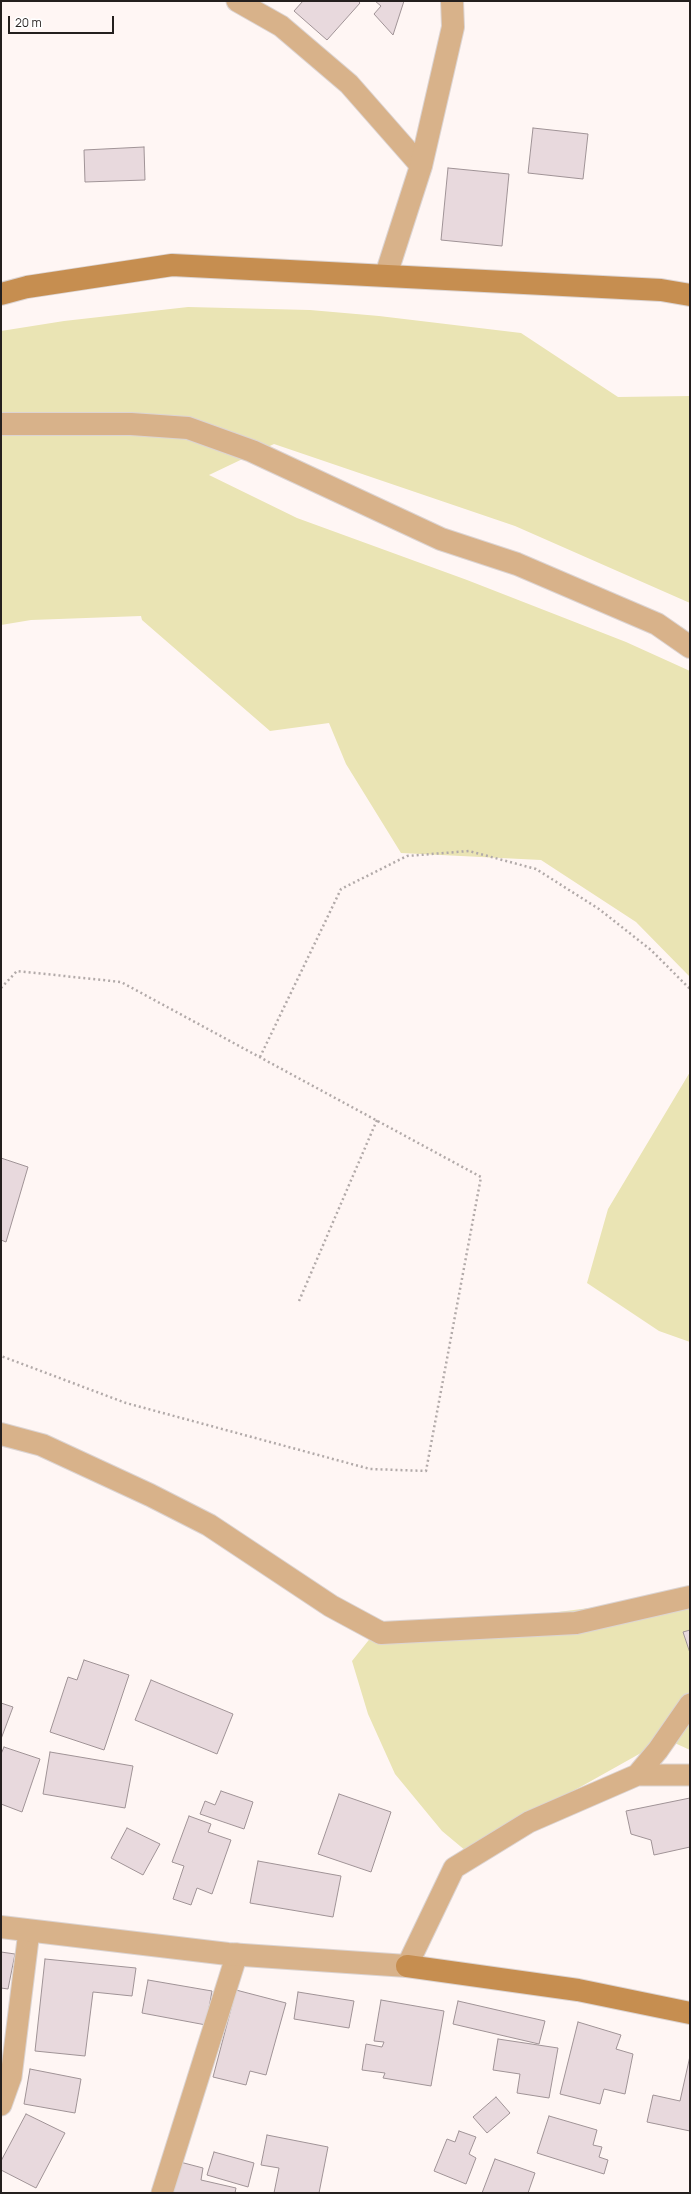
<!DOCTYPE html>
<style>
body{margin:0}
#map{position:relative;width:691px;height:2194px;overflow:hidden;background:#fff6f4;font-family:Manrope,sans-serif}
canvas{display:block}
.frame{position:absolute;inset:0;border:2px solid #241f1e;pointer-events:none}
.scale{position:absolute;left:8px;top:16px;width:106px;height:18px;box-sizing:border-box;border:2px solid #241f1e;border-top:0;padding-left:5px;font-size:12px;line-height:14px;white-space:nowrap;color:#241f1e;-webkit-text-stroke:3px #fff;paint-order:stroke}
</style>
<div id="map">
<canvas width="691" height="2194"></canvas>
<div class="frame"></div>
<div class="scale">20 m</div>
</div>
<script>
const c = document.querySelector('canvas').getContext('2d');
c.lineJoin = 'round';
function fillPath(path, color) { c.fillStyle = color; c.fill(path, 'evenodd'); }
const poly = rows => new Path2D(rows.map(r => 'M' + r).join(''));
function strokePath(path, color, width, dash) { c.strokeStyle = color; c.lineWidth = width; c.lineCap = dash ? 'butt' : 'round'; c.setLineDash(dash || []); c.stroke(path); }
fillPath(poly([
 [188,307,310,310,379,316,521,333,618,397,690,396,690,603,515,526,274,444,209,475,297,518,467,580,626,642,690,671,690,977,636,922,541,860,401,853,346,764,329,723,270,731,142,620,141,616,31,620,1,625,1,331,64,321],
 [690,1072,690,1342,659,1331,587,1283,608,1209],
 [690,1595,690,1750,666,1739,466,1851,442,1831,395,1774,368,1714,352,1661,372,1636]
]), '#eae4b4');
const building = poly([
 [303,1,358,1,360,3,327,40,294,11,303,1],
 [375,1,404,1,393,35,374,14,381,6,375,1],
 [533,128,588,134,583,179,528,173,533,128],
 [144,147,145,180,85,182,84,150,144,147],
 [448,168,509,174,502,246,441,240,448,168],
 [1,1158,28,1167,6,1242,1,1240,1,1158],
 [690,1630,690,1653,683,1632,690,1630],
 [84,1660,129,1675,104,1750,50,1732,68,1677,77,1680,84,1660],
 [151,1680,233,1714,217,1754,135,1720,151,1680],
 [1,1703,13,1707,1,1739,1,1703],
 [4,1747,40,1759,22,1812,1,1804,1,1754,4,1747],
 [50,1752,133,1766,125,1808,43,1794,50,1752],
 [221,1791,253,1802,244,1829,200,1814,205,1801,215,1805,221,1791],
 [339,1794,391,1812,371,1872,318,1854,339,1794],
 [690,1798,690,1847,654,1855,651,1840,631,1834,626,1811,690,1798],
 [189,1816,211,1824,208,1832,231,1840,212,1894,197,1888,191,1905,173,1899,184,1866,172,1862,189,1816],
 [127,1828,160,1844,143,1875,111,1858,127,1828],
 [258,1861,341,1876,333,1917,250,1903,258,1861],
 [1,1952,15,1954,8,1989,1,1988,1,1952],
 [45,1959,136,1968,132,1996,93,1992,85,2056,35,2051,45,1959],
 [148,1980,212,1991,206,2025,142,2013,148,1980],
 [236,1990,286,2003,266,2075,250,2071,246,2085,213,2077,236,1990],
 [298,1992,354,2001,349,2028,294,2019,298,1992],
 [381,2000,444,2011,431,2086,383,2078,385,2073,362,2070,366,2044,382,2047,384,2042,374,2041,381,2000],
 [458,2001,545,2021,539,2044,453,2024,458,2001],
 [578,2022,621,2035,616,2049,633,2054,625,2094,604,2089,600,2104,560,2094,578,2022],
 [498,2039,558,2048,549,2098,517,2093,520,2074,493,2070,498,2039],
 [690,2056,690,2131,647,2122,653,2095,680,2101,690,2056],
 [30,2069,81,2079,75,2113,24,2104,30,2069],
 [496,2097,510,2113,487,2133,473,2117,496,2097],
 [26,2114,65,2133,36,2188,1,2170,1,2161,26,2114],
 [549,2116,597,2130,593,2145,602,2147,599,2157,608,2160,604,2174,537,2153,549,2116],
 [459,2131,476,2137,469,2154,476,2158,466,2184,434,2171,447,2139,455,2142,459,2131],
 [267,2135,328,2147,319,2193,274,2193,279,2168,261,2165,267,2135],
 [214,2152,254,2163,248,2187,207,2175,214,2152],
 [495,2159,535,2173,528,2193,482,2193,495,2159],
 [180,2162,203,2168,201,2180,236,2188,235,2193,173,2193,180,2162]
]);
fillPath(building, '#e8d9dd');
strokePath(building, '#a09396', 1);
const lane = poly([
 [237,1,281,26,349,84,421,166],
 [637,1775,690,1775],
 [407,1966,454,1868,529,1822,637,1775,658,1750,690,1704],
 [1,2105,11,2077,29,1931],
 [162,2193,237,1954]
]);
const street = poly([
 [386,275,421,166,453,27,452,1],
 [1,424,131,424,188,428,252,451,441,539,517,564,657,624,690,647],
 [1,1434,42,1445,150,1495,209,1525,331,1606,381,1633,576,1623,690,1597],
 [1,1927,228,1954,407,1966]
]);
const secondary = poly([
 [1,294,27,287,172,265,661,290,690,295],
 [407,1966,578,1990,690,2013]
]);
strokePath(lane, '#dcd4d2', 23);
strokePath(street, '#dcd4d2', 24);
strokePath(secondary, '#dcd4d2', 24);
strokePath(poly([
 [1,988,17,971,121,982,481,1177,426,1471,370,1469,126,1403,1,1356],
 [260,1057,341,889,407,856,469,851,536,869,599,909,651,950,690,989],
 [299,1301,377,1120]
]), '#b2aaa9', 2.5, [2, 3]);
strokePath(lane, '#d8b28a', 21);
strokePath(street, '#d8b28a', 22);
strokePath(secondary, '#c68e50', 22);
</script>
